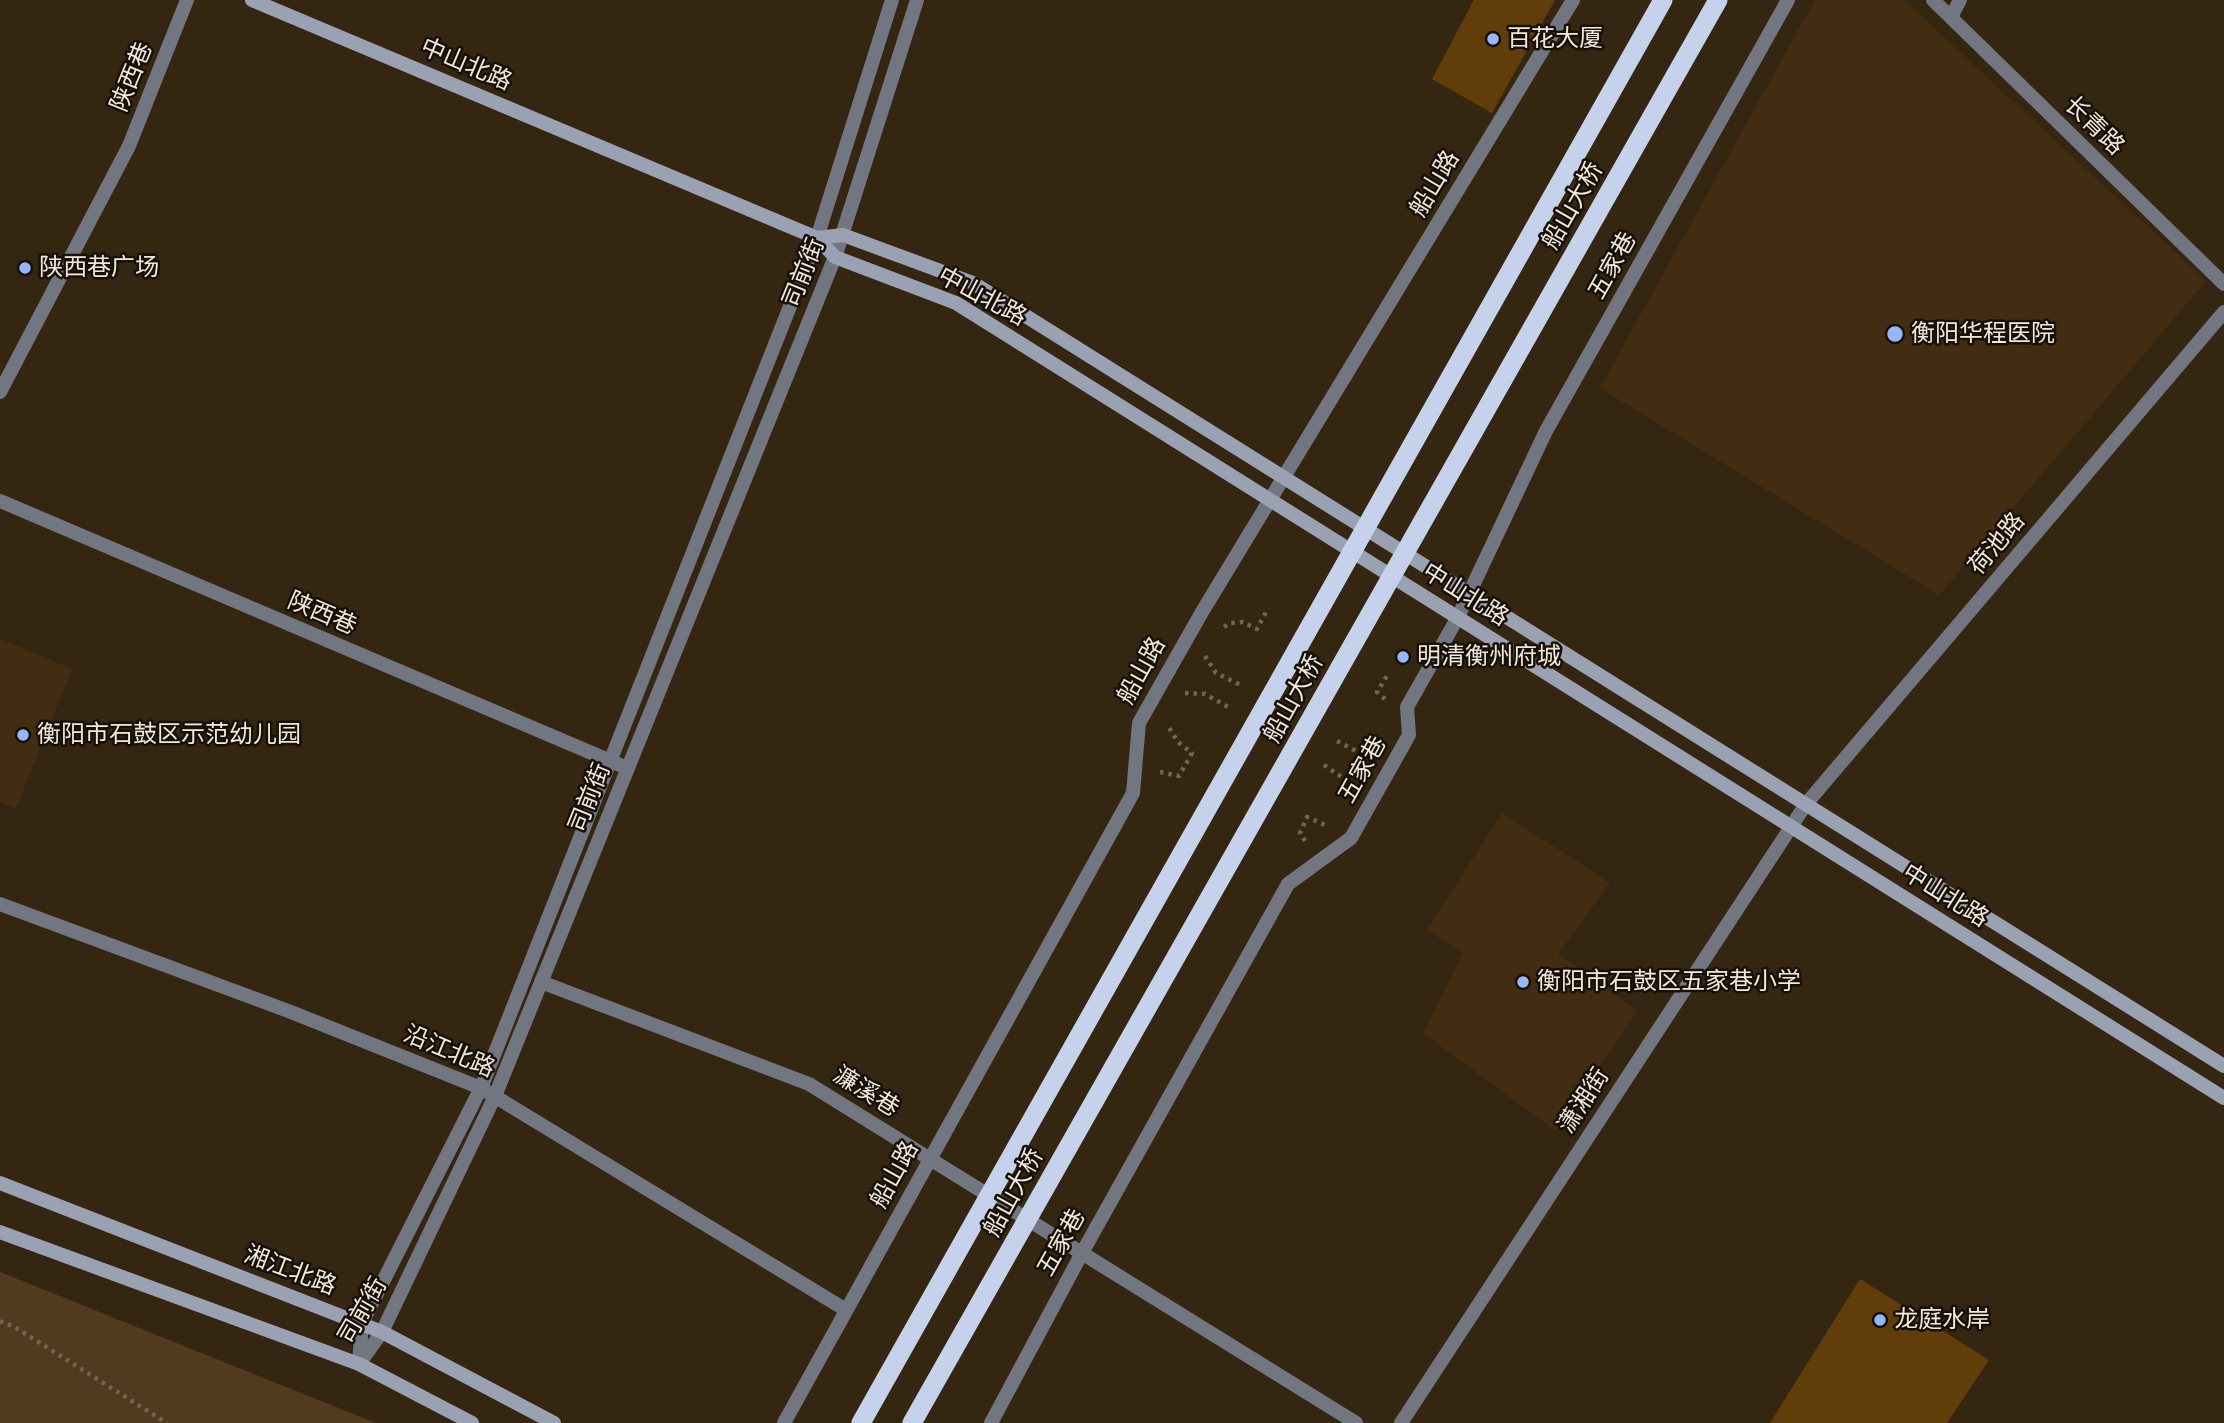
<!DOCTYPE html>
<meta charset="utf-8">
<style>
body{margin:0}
canvas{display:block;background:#352612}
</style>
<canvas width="2224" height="1423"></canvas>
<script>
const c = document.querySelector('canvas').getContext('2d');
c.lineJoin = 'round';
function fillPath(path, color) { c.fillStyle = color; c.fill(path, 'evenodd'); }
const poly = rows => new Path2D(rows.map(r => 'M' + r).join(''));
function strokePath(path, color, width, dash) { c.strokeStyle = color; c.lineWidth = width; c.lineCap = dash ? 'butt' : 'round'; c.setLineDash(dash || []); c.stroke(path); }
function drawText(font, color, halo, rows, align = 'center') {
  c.font = font + ' "IBM Plex Serif","Noto Sans SC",serif'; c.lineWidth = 5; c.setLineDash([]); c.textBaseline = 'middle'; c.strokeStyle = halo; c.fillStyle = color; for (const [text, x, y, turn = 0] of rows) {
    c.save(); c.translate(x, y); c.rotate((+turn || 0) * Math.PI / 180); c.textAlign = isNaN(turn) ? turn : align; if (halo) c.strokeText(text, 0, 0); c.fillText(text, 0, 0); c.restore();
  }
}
fillPath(poly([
 [1815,0,1904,0,2206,281,1939,595,1600,388],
 [0,639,72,669,16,808,0,802],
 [1502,813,1610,883,1558,954,1637,1011,1556,1131,1423,1033,1463,953,1427,930]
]), '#422d13');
fillPath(poly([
 [0,1272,214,1358,376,1423,0,1423]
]), '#513a1e');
fillPath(poly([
 [1474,0,1555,0,1492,113,1432,79],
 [1860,1279,1989,1360,1947,1423,1770,1423]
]), '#613e09');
strokePath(poly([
 [1224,627,1230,623,1243,622,1257,629,1266,612],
 [1205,656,1216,673,1243,686],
 [1185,693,1205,694,1230,708],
 [1385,699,1377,692,1388,674],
 [1337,741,1358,752,1369,755],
 [1324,765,1352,784],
 [1160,772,1179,776,1192,753,1178,742,1168,726],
 [1305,841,1300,833,1307,817,1325,825],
 [0,1321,13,1326,167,1423]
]), '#726553', 4.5, [3.5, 5]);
strokePath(poly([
 [1933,0,2224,284],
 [1951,17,1960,0],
 [0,392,129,146,187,0],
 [0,501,627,768],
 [541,982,809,1084,1356,1423],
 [784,1423,1133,793,1139,723,1202,612,1573,0],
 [991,1423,1082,1253,1288,884,1351,838,1409,735,1407,707,1458,617,1546,431,1788,0],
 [1401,1423,1806,804,2224,312]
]), '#717681', 14);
strokePath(poly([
 [0,904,291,1012,481,1088,846,1310]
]), '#717681', 14);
strokePath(poly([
 [359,1363,362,1323,481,1088,817,238,892,0],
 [359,1364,382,1332,495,1096,835,257,917,0]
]), '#717681', 14);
strokePath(poly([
 [252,0,817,238,835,257,956,303,2224,1098],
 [817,238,843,235,973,283,2224,1066],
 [0,1183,382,1332,554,1423],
 [0,1232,359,1364,472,1423]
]), '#99a1b3', 14);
strokePath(poly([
 [861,1423,1663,0],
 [912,1423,1718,0]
]), '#c6d2eb', 19);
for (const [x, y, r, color] of [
 [1493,39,7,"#96b6fd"],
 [25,268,7,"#96b6fd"],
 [1895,334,9,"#96b6fd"],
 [1403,657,7,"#96b6fd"],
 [23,735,7,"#96b6fd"],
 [1523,982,7,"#96b6fd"],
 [1880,1320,7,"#96b6fd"]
]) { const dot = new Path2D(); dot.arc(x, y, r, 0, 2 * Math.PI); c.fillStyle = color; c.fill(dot); strokePath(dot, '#171008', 2.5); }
drawText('24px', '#f2e7db', '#171008', [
 ["百花大厦",1507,39],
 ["陕西巷广场",39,268],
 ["衡阳华程医院",1911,334],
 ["明清衡州府城",1417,657],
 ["衡阳市石鼓区示范幼儿园",37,735],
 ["衡阳市石鼓区五家巷小学",1537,982],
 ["龙庭水岸",1894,1320]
], 'left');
drawText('24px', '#f2e7db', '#171008', [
 ["中山北路",466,65,23],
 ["陕西巷",132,77,-68],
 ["长青路",2094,126,44],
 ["船山路",1435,184,-59],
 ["船山大桥",1573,206,-60],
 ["五家巷",1613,266,-61],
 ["司前街",804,273,-68],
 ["中山北路",982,297,28],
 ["荷池路",1997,544,-50],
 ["中山北路",1465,595,32],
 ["陕西巷",322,614,23],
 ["船山路",1142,671,-61],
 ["船山大桥",1294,699,-61],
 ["五家巷",1363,770,-61],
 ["司前街",590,798,-68],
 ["中山北路",1945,896,32],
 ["沿江北路",449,1052,23],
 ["濂溪巷",866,1092,32],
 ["潇湘街",1584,1101,-57],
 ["船山路",895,1175,-61],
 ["船山大桥",1014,1193,-61],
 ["五家巷",1062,1243,-61],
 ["湘江北路",290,1271,21],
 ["司前街",363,1311,-60]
]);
</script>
